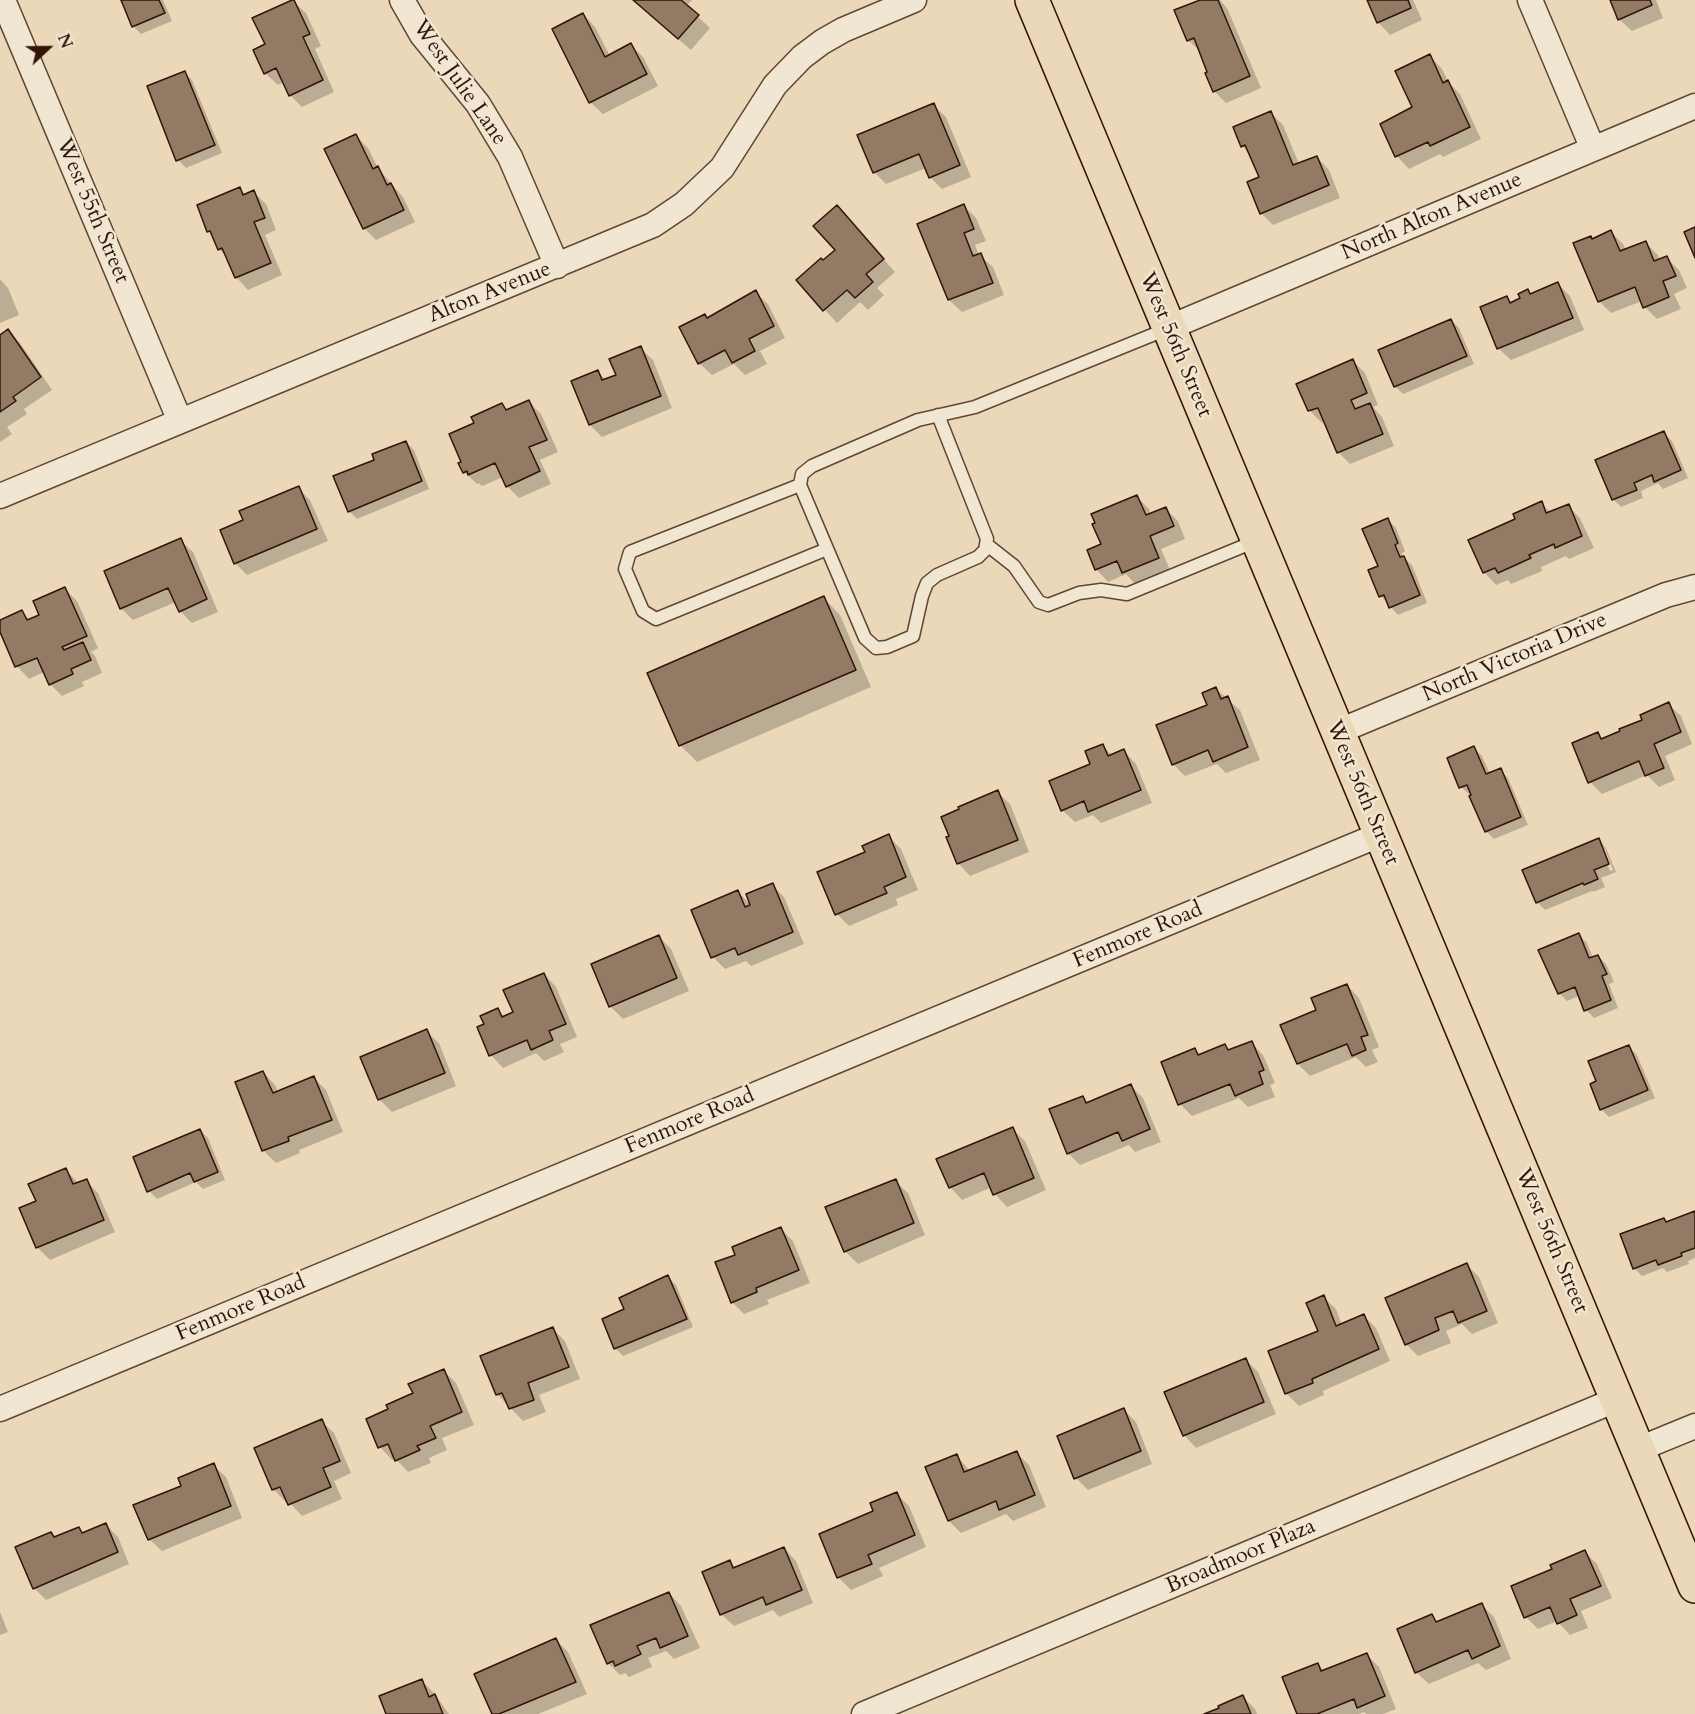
<!DOCTYPE html>
<style>
body{margin:0}
#map{position:relative;width:1695px;height:1714px;overflow:hidden;background:#ead8b9;font-family:Cardo,serif}
canvas{display:block}
.north{position:absolute;left:18px;top:18px;width:60px;height:60px;-webkit-text-stroke:4px #f1e6d2;paint-order:stroke;rotate:68deg;font-size:16px;font-weight:700;line-height:24px;text-align:center;color:#321408}
.north::after{content:'';display:block;margin:auto;width:21px;height:27px;background:#321408;clip-path:polygon(50% 0,100% 100%,50% 72%,0 100%)}
</style>
<div id="map">
<canvas width="1695" height="1714"></canvas>
<div class="north">N</div>
</div>
<script>
const c = document.querySelector('canvas').getContext('2d');
c.lineJoin = 'round';
function fillPath(path, color) { c.fillStyle = color; c.fill(path, 'evenodd'); }
const poly = rows => new Path2D(rows.map(r => 'M' + r).join(''));
function strokePath(path, color, width, dash) { c.strokeStyle = color; c.lineWidth = width; c.lineCap = dash ? 'butt' : 'round'; c.setLineDash(dash || []); c.stroke(path); }
function drawText(font, color, halo, rows, align = 'center') {
  c.font = font + ' Cardo,serif'; c.lineWidth = 5; c.setLineDash([]); c.textBaseline = 'middle'; c.strokeStyle = halo; c.fillStyle = color; for (const [text, x, y, turn = 0] of rows) {
    c.save(); c.translate(x, y); c.rotate((+turn || 0) * Math.PI / 180); c.textAlign = isNaN(turn) ? turn : align; if (halo) c.strokeText(text, 0, 0); c.fillText(text, 0, 0); c.restore();
  }
}
fillPath(poly([
 [119,0,163,0,172,21,141,34,133,26,123,4],
 [633,0,692,0,686,6,710,28,691,50],
 [1204,0,1220,0,1227,8,1261,88,1226,103,1214,91,1202,53,1188,40],
 [1368,0,1413,0,1422,20,1390,35,1378,22],
 [1611,0,1656,0,1663,18,1632,31,1619,19],
 [293,1,306,13,321,46,315,49,334,92,302,107,290,95,284,82,278,85,265,73,267,45],
 [583,14,595,27,610,56,631,45,643,57,658,86,603,114,590,102],
 [1430,56,1442,69,1449,83,1460,94,1481,139,1443,157,1440,154,1409,169,1397,156,1382,125,1414,108],
 [184,72,192,80,222,153,186,168,178,160],
 [933,105,946,117,971,177,942,189,930,177,926,168,886,184,874,172],
 [1271,113,1283,125,1299,164,1317,157,1329,170,1340,198,1273,225,1261,213,1260,178,1250,154,1242,146],
 [356,136,368,148,378,168,403,197,415,222,376,240,364,228],
 [239,189,246,195,253,192,266,204,276,230,265,235,282,275,248,290,236,277,228,258,219,249,214,236,209,231],
 [964,206,976,218,986,241,975,245,979,255,993,267,1004,295,962,312,949,300,919,224],
 [837,207,895,272,877,288,884,295,868,310,860,302,837,323,798,280,837,250],
 [1611,232,1623,244,1626,250,1645,242,1658,255,1660,260,1667,258,1679,270,1687,288,1674,294,1681,309,1657,319,1645,307,1642,301,1611,313,1599,301,1593,240],
 [0,279,8,288,19,315,0,323],
 [1558,284,1570,296,1584,330,1511,360,1498,348,1507,298,1512,303,1522,299,1528,291,1531,295],
 [755,292,768,304,785,338,760,351,767,364,745,375,734,364,712,375,699,363,705,316,708,319],
 [1451,320,1459,328,1474,364,1403,394,1395,386,1380,350],
 [8,331,20,343,52,390,24,409,27,414,7,427,12,434,0,442,0,337],
 [640,348,653,360,672,408,602,437,590,425,598,372,606,380,618,375],
 [1352,360,1365,373,1378,405,1373,407,1382,417,1394,446,1350,464,1338,452,1325,421,1322,423,1310,411,1298,384],
 [529,402,541,414,558,452,540,460,551,484,519,498,507,486,503,477,482,486,479,483,477,484,464,472,476,424,502,404,508,411],
 [1664,433,1672,441,1688,478,1663,489,1658,483,1641,491,1643,498,1621,507,1613,499],
 [406,442,414,450,429,489,357,519,349,511],
 [298,488,310,500,328,541,247,575,235,563,245,521],
 [1137,497,1149,509,1151,515,1166,509,1178,521,1185,539,1161,549,1170,570,1136,585,1126,574,1108,582,1096,569,1103,545],
 [1541,503,1551,513,1568,506,1580,518,1594,548,1569,559,1566,556,1541,567,1542,571,1511,584,1508,580,1496,585,1484,572,1517,520],
 [1388,520,1396,528,1405,551,1402,553,1403,557,1412,565,1427,603,1398,615,1381,596,1380,567],
 [180,540,193,552,218,612,192,623,180,611,176,602,133,620,121,608],
 [65,589,77,601,98,648,91,652,95,656,102,673,82,682,84,686,62,696,50,684,44,672,29,679,17,666,0,628,0,621,22,612,30,620,41,615],
 [824,598,840,615,871,687,697,762,680,745],
 [1216,689,1240,710,1260,760,1226,773,1217,764,1185,776,1173,764,1209,706],
 [1668,704,1681,716,1692,744,1665,756,1675,780,1659,787,1647,775,1602,794,1590,782,1598,734,1604,740,1644,720],
 [1103,746,1113,756,1124,751,1136,764,1152,803,1101,823,1093,815,1075,822,1062,810],
 [1474,748,1482,756,1490,774,1500,770,1508,778,1528,825,1494,839,1486,831,1470,795,1461,787],
 [997,792,1010,804,1029,852,970,876,958,863],
 [888,836,901,849,918,890,896,899,898,905,849,926,837,914,867,852],
 [1598,840,1606,848,1616,872,1601,878,1605,887,1593,892,1592,891,1545,910,1537,902],
 [1601,847,1604,847,1613,870,1610,871],
 [772,885,784,897,804,944,751,966,746,961,725,969,713,957,738,892,752,906],
 [1579,935,1587,943,1593,958,1598,956,1606,964,1614,982,1609,984,1618,1008,1594,1018,1586,1010,1579,996,1567,1001,1559,993],
 [658,936,671,949,689,991,623,1019,610,1006],
 [544,974,556,987,577,1037,560,1044,564,1052,544,1061,536,1053,503,1068,491,1055,479,1028,485,1024,497,1010,505,1017,515,1013],
 [1347,985,1359,998,1379,1047,1372,1050,1378,1062,1366,1067,1356,1057,1310,1076,1298,1064,1282,1025,1318,1011],
 [426,1031,439,1043,456,1086,392,1112,380,1100,362,1058],
 [1251,1042,1263,1055,1275,1083,1270,1085,1275,1097,1248,1107,1239,1098,1192,1116,1180,1104,1195,1050,1201,1056,1225,1046,1230,1051],
 [1629,1047,1637,1055,1655,1098,1609,1117,1601,1109,1598,1082],
 [263,1072,275,1085,278,1092,314,1078,326,1090,343,1132,299,1150,300,1153,276,1163,264,1151,237,1083],
 [1131,1086,1143,1098,1161,1142,1135,1152,1129,1145,1080,1165,1068,1153,1083,1097,1089,1103],
 [1012,1129,1025,1141,1046,1190,1007,1207,995,1194,992,1187,962,1200,950,1187],
 [200,1130,208,1138,225,1180,203,1189,196,1182,157,1199,149,1191],
 [66,1170,79,1184,86,1181,98,1193,115,1232,50,1260,37,1247,38,1202],
 [895,1181,908,1193,925,1235,858,1264,845,1251],
 [1695,1213,1695,1258,1688,1261,1689,1264,1667,1272,1663,1268,1642,1276,1634,1268,1667,1223],
 [781,1229,793,1241,810,1283,767,1300,769,1304,744,1314,732,1302,737,1256],
 [1467,1265,1479,1277,1498,1323,1472,1334,1462,1324,1446,1331,1451,1343,1418,1356,1406,1344],
 [668,1277,676,1285,693,1327,623,1356,615,1348,626,1310],
 [1323,1297,1336,1309,1342,1325,1364,1316,1376,1328,1390,1361,1323,1391,1324,1395,1299,1406,1287,1394,1270,1352,1320,1332],
 [553,1329,565,1341,580,1379,539,1395,546,1412,523,1421,497,1394],
 [1246,1360,1258,1372,1276,1414,1196,1448,1184,1435],
 [444,1371,456,1383,474,1425,442,1438,447,1450,429,1458,431,1463,408,1472,395,1458,392,1460,380,1447,368,1420,390,1410,415,1394],
 [1124,1410,1136,1422,1152,1464,1088,1490,1076,1478],
 [321,1421,334,1433,351,1473,334,1481,342,1499,302,1516,288,1501,286,1502,274,1490,256,1449],
 [1016,1452,1029,1465,1046,1507,1013,1521,1006,1514,961,1533,949,1521,957,1456,970,1471],
 [213,1465,226,1477,242,1518,162,1551,149,1539,183,1486],
 [896,1493,909,1506,926,1547,879,1568,883,1576,851,1590,839,1578,821,1535,875,1512],
 [106,1525,118,1537,129,1564,46,1600,34,1588,51,1533,56,1538,78,1528,84,1534],
 [784,1548,796,1561,813,1603,779,1617,773,1610,734,1626,721,1614,730,1562,736,1568],
 [1585,1552,1597,1564,1612,1598,1581,1611,1588,1628,1570,1635,1557,1621,1538,1629,1526,1617,1553,1570],
 [669,1593,681,1606,700,1648,674,1659,666,1651,648,1658,652,1667,629,1677,625,1673,620,1675,608,1663],
 [1482,1605,1494,1617,1511,1659,1486,1670,1478,1663,1429,1684,1416,1672,1432,1616,1439,1623],
 [0,1612,8,1632,0,1635],
 [556,1640,568,1652,587,1694,538,1714,493,1714],
 [1367,1655,1379,1667,1396,1709,1383,1714,1366,1714,1364,1712,1359,1714,1299,1714,1318,1664,1325,1672],
 [422,1681,434,1693,449,1714,388,1714],
 [1243,1697,1255,1709,1257,1714,1206,1714]
]), '#0003');
const building = poly([
 [121,0,159,0,165,13,132,27,121,0],
 [292,0,294,0,310,34,303,37,323,80,289,96,276,68,264,74,253,50,265,44,252,18,292,0],
 [633,0,681,0,699,15,678,39,633,0],
 [1200,0,1218,0,1250,76,1213,92,1205,73,1207,72,1194,38,1187,41,1174,10,1200,0],
 [1367,0,1408,0,1411,8,1377,23,1367,0],
 [1610,0,1650,0,1652,5,1618,20,1610,0],
 [583,13,605,57,631,43,647,74,589,103,552,29,583,13],
 [1430,54,1443,83,1448,80,1470,127,1430,146,1428,142,1395,157,1380,124,1412,107,1395,71,1430,54],
 [185,71,215,145,176,161,147,86,185,71],
 [934,103,960,165,929,178,919,154,873,173,857,135,934,103],
 [1271,111,1293,165,1317,156,1329,185,1260,214,1247,182,1259,177,1245,145,1241,147,1233,127,1271,111],
 [356,134,373,169,378,166,387,185,391,183,404,210,363,229,324,149,356,134],
 [240,187,243,195,254,190,265,218,254,222,271,263,235,278,222,248,218,250,210,231,207,232,197,205,240,187],
 [964,204,974,229,964,233,973,256,981,253,993,283,948,300,917,224,964,204],
 [837,205,884,259,866,274,873,282,855,298,847,290,823,311,796,280,821,258,823,260,835,250,813,226,837,205],
 [1695,227,1695,258,1684,232,1695,227],
 [1611,230,1620,251,1646,241,1654,261,1667,256,1676,276,1663,281,1669,297,1643,308,1635,287,1598,302,1573,243,1591,236,1592,239,1611,230],
 [1558,282,1573,318,1497,349,1480,307,1507,296,1510,303,1520,298,1518,294,1528,289,1530,294,1558,282],
 [756,290,774,326,749,339,755,351,732,363,725,350,698,364,679,327,705,314,707,318,756,290],
 [1451,319,1467,356,1394,387,1378,350,1451,319],
 [8,329,41,377,13,397,16,401,0,412,0,335,8,329],
 [641,346,661,396,589,425,571,381,598,370,602,380,616,375,609,359,641,346],
 [1353,359,1367,393,1351,400,1355,409,1370,403,1383,434,1337,453,1318,408,1308,411,1296,384,1353,359],
 [529,400,547,440,529,447,540,471,506,487,495,463,468,475,467,471,463,473,458,463,461,462,449,434,474,423,471,417,502,403,506,410,529,400],
 [1664,431,1681,470,1654,482,1652,475,1634,483,1637,490,1612,500,1595,460,1664,431],
 [406,441,422,481,348,512,333,476,374,460,372,454,406,441],
 [299,486,317,529,234,564,220,530,243,520,239,511,299,486],
 [1137,495,1146,515,1166,507,1174,526,1150,536,1159,558,1122,573,1117,561,1095,570,1087,550,1101,544,1092,524,1095,523,1091,514,1137,495],
 [1542,501,1546,513,1569,504,1582,536,1555,548,1554,544,1529,555,1531,558,1498,573,1495,568,1483,573,1468,540,1515,519,1513,514,1542,501],
 [1388,518,1398,543,1395,545,1400,557,1404,556,1420,595,1389,608,1384,595,1379,597,1368,570,1378,566,1362,529,1388,518],
 [181,538,207,599,179,612,168,588,120,609,104,571,181,538],
 [65,587,87,636,62,647,64,650,83,642,91,660,71,669,73,674,49,685,37,658,15,667,0,632,0,620,22,610,27,620,39,615,33,601,65,587],
 [824,596,856,670,679,746,647,673,824,596],
 [1216,687,1221,699,1228,696,1248,747,1213,762,1208,750,1172,765,1156,725,1207,705,1202,693,1216,687],
 [1669,702,1681,732,1654,744,1664,768,1645,776,1639,761,1588,783,1572,743,1598,732,1601,739,1620,731,1619,729,1642,720,1640,715,1669,702],
 [1103,744,1108,756,1124,749,1141,790,1088,812,1084,801,1061,811,1049,781,1090,764,1085,751,1103,744],
 [1474,746,1486,774,1501,768,1521,817,1485,832,1469,796,1471,795,1467,785,1459,788,1447,758,1474,746],
 [998,790,1018,840,957,864,946,837,949,836,941,817,959,809,958,807,998,790],
 [889,834,906,877,884,887,887,893,835,915,817,872,865,852,862,846,889,834],
 [1599,838,1609,864,1594,870,1598,879,1584,885,1583,883,1536,903,1522,870,1599,838],
 [773,883,793,932,738,955,735,948,711,958,691,910,738,890,745,907,750,905,746,894,773,883],
 [1579,933,1589,958,1598,955,1607,974,1602,976,1611,1000,1584,1011,1575,987,1558,994,1538,950,1579,933],
 [659,935,677,978,609,1007,591,964,659,935],
 [544,973,566,1024,549,1031,553,1040,531,1050,527,1040,489,1056,477,1027,484,1024,480,1016,498,1008,502,1017,513,1012,503,990,544,973],
 [1347,984,1368,1035,1361,1037,1366,1050,1352,1056,1347,1044,1297,1064,1280,1025,1316,1010,1311,998,1347,984],
 [427,1029,445,1073,378,1100,360,1057,427,1029],
 [1252,1041,1264,1070,1259,1072,1263,1084,1235,1096,1230,1084,1178,1105,1161,1062,1195,1048,1198,1055,1225,1044,1228,1050,1252,1041],
 [1629,1045,1648,1090,1600,1110,1590,1084,1596,1081,1588,1061,1629,1045],
 [263,1071,273,1093,314,1076,332,1120,288,1137,289,1141,262,1151,235,1082,263,1071],
 [1131,1084,1150,1129,1122,1141,1118,1132,1067,1154,1049,1109,1083,1096,1086,1103,1131,1084],
 [1013,1127,1034,1178,993,1195,984,1173,949,1188,936,1159,1013,1127],
 [200,1129,218,1172,194,1182,190,1173,147,1192,133,1157,200,1129],
 [66,1168,73,1184,87,1179,104,1220,36,1248,19,1208,36,1201,28,1184,66,1168],
 [896,1179,914,1223,844,1252,825,1207,896,1179],
 [1695,1211,1695,1248,1681,1253,1682,1256,1658,1265,1656,1260,1633,1269,1620,1234,1664,1218,1666,1222,1695,1211],
 [781,1227,799,1270,756,1288,757,1292,731,1303,715,1262,735,1255,732,1247,781,1227],
 [1467,1263,1487,1311,1458,1323,1453,1311,1435,1318,1439,1330,1405,1345,1385,1298,1467,1263],
 [668,1275,687,1319,614,1349,602,1319,624,1309,619,1298,668,1275],
 [1324,1295,1336,1326,1364,1314,1379,1349,1312,1379,1313,1383,1285,1394,1268,1351,1318,1331,1306,1303,1324,1295],
 [553,1327,569,1367,528,1383,534,1400,509,1409,502,1393,496,1395,480,1356,553,1327],
 [1246,1358,1264,1402,1183,1436,1164,1392,1246,1358],
 [444,1369,462,1412,430,1426,436,1438,417,1446,420,1450,395,1461,388,1444,378,1448,366,1419,388,1409,386,1405,413,1393,408,1384,444,1369],
 [1124,1408,1141,1451,1074,1479,1057,1436,1124,1408],
 [322,1419,340,1461,323,1468,331,1487,288,1505,280,1487,272,1490,254,1448,322,1419],
 [1017,1451,1035,1495,999,1510,996,1501,948,1521,925,1467,957,1454,964,1472,1017,1451],
 [214,1463,231,1506,148,1540,133,1505,181,1486,178,1478,214,1463],
 [897,1492,915,1535,868,1555,872,1564,837,1578,819,1534,873,1511,870,1503,897,1492],
 [106,1523,118,1552,33,1589,15,1547,51,1532,54,1537,79,1527,82,1533,106,1523],
 [784,1547,802,1590,766,1605,763,1597,720,1615,702,1572,730,1560,733,1568,784,1547],
 [1585,1550,1601,1586,1570,1599,1577,1615,1557,1624,1550,1607,1524,1618,1511,1586,1552,1569,1550,1565,1585,1550],
 [669,1592,688,1636,660,1648,656,1638,637,1646,641,1654,615,1666,613,1661,607,1664,590,1625,669,1592],
 [1482,1603,1500,1646,1472,1659,1468,1650,1415,1673,1397,1629,1432,1614,1436,1622,1482,1603],
 [556,1638,576,1682,499,1714,492,1714,474,1674,556,1638],
 [1367,1653,1385,1696,1357,1708,1354,1699,1317,1714,1297,1714,1282,1677,1318,1663,1321,1671,1367,1653],
 [422,1679,429,1697,435,1694,443,1714,386,1714,379,1696,422,1679],
 [1243,1695,1251,1714,1204,1714,1219,1708,1218,1706,1243,1695]
]);
fillPath(building, '#927a64');
strokePath(building, '#321408', 1.5);
const service = poly([
 [938,415,987,539,985,550,978,557,937,575,927,583,922,596,913,636,887,647,876,648,865,638,800,485,802,474,812,466,918,420,975,407,1167,329],
 [800,485,630,552,625,569,643,611,656,619,827,549],
 [986,544,1014,566,1039,602,1048,605,1079,593,1101,590,1127,594,1256,541]
]);
const minor = poly([
 [3,0,180,421],
 [402,0,422,35,478,104,510,157,557,266],
 [1530,0,1593,149],
 [1168,328,1695,106],
 [0,496,653,225,684,204,722,168,775,85,802,57,822,42,843,30,914,0],
 [1337,732,1666,595,1695,587],
 [0,1409,1379,835],
 [1639,1449,1695,1426],
 [864,1714,1618,1399]
]);
const primary = poly([
 [1032,0,1695,1586]
]);
strokePath(service, '#604534', 15);
strokePath(minor, '#604534', 27);
strokePath(primary, '#321408', 36);
strokePath(service, '#f1e6d2', 12);
strokePath(minor, '#f1e6d2', 24);
strokePath(primary, '#ead8b9', 33);
drawText('22px', '#321408', '#f1e6d2', [
 ["West Julie Lane",459,83,55],
 ["West 55th Street",92,211,67],
 ["North Alton Avenue",1432,217,-23],
 ["Alton Avenue",490,293,-22],
 ["West 56th Street",1175,345,67],
 ["North Victoria Drive",1515,658,-23],
 ["West 56th Street",1362,793,67],
 ["Fenmore Road",1138,936,-23],
 ["Fenmore Road",690,1122,-23],
 ["West 56th Street",1551,1241,67],
 ["Fenmore Road",241,1309,-23],
 ["Broadmoor Plaza",1241,1557,-23]
]);
</script>
